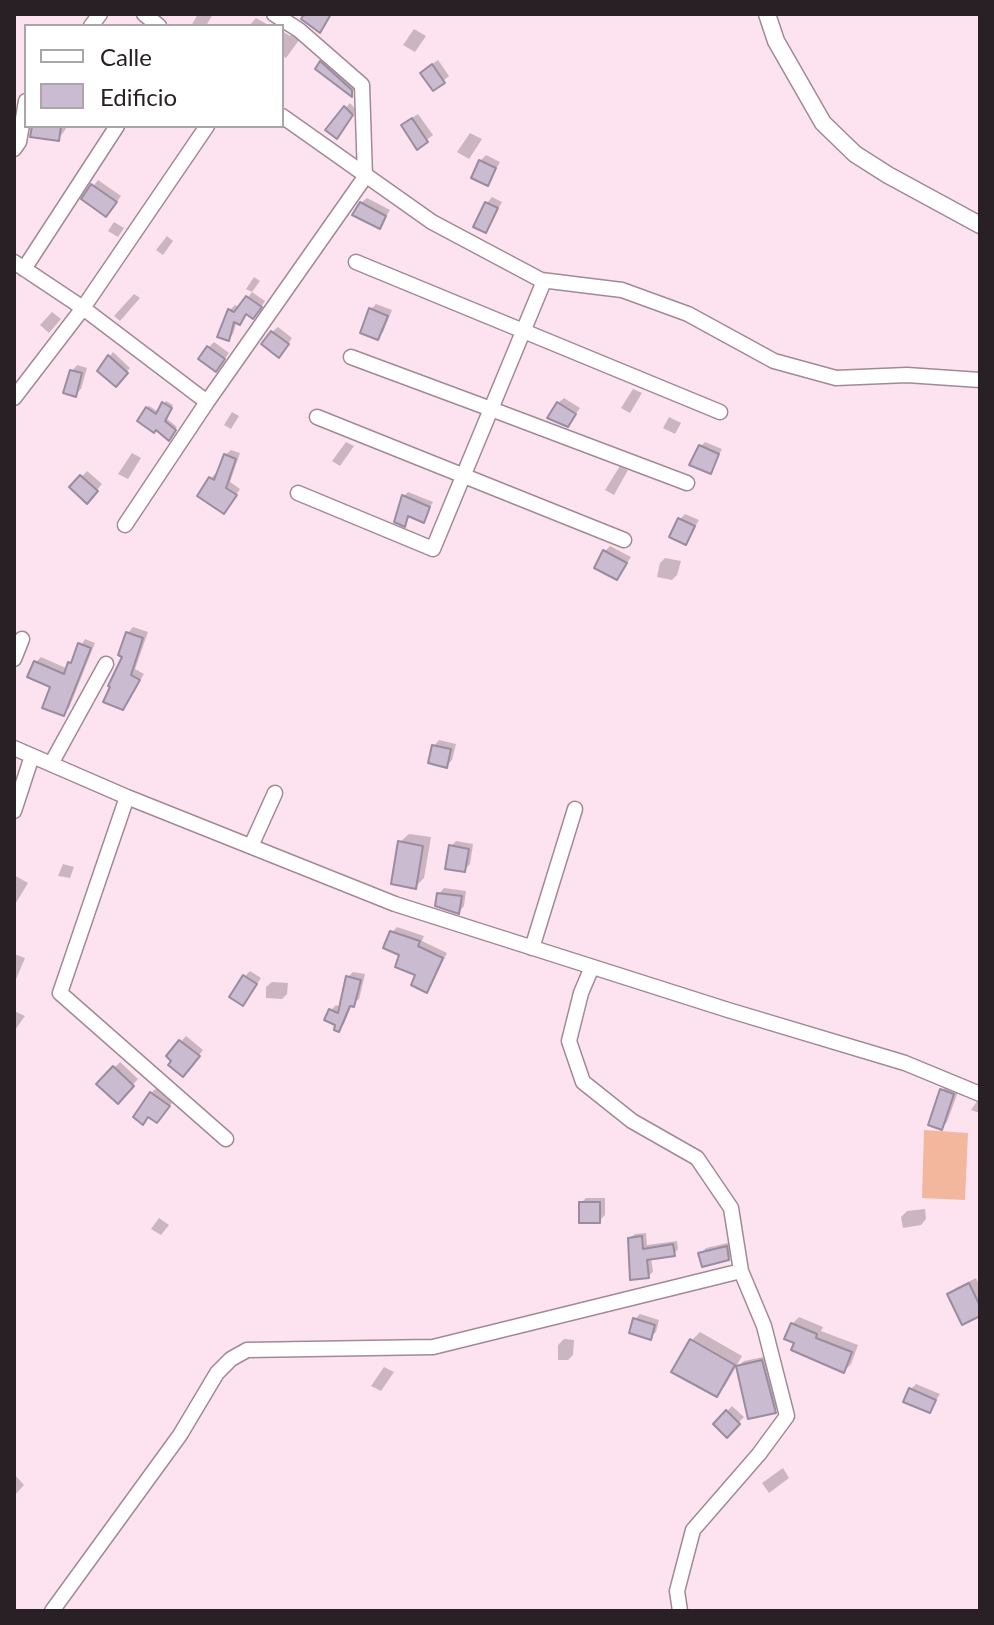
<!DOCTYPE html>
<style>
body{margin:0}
#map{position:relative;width:994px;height:1625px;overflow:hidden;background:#fde3f0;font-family:Lato,sans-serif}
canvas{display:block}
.frame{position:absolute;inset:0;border:16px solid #292025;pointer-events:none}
.legend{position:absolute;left:24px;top:24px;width:260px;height:104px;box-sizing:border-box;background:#fff;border:2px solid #a9a6a8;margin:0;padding:10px 14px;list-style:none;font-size:24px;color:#292025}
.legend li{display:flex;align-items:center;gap:16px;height:40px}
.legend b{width:40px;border:2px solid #a9a6a8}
</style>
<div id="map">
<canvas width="994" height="1625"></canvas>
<div class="frame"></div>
<ul class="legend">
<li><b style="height:10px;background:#fff"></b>Calle</li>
<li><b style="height:22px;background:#cabbd0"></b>Edificio</li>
</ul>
</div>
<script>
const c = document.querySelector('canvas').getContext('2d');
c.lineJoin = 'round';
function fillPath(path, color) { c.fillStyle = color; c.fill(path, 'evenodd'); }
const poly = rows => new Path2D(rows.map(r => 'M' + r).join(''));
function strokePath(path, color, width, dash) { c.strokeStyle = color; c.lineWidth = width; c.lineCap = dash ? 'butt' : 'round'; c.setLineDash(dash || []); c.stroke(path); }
fillPath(poly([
 [924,1130,968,1133,965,1200,922,1198]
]), '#f3b79d');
fillPath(poly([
 [198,14,213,14,206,26,191,26],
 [256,18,270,26,249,26],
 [414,29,426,36,415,52,403,45],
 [282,31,290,36,295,31,302,36,286,58,282,55],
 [326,58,356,85,352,94,321,63],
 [438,60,449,76,443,81,428,67],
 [350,103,356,110,341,132,328,129],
 [418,114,433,135,418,147,409,120],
 [34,126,68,126,59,138],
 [470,133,482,139,469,159,457,152],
 [486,155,500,162,488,184,480,161],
 [98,180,121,196,112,209,84,199],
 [492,197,502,202,486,231,487,203],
 [367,198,390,210,379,227,361,203],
 [114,222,124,228,118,237,108,231],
 [167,236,173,241,163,255,156,250],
 [254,277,260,281,252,292,265,301,258,312,248,312,240,323,237,321,233,334,228,339,220,336,230,310,235,305,240,308,252,292,246,289],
 [134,294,140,298,120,321,114,316],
 [376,304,392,310,383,332,378,338,370,310],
 [52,312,61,319,49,333,40,325],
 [278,327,292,338,284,350,272,332],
 [214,342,229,353,221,364,209,347],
 [113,352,130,368,116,384,99,371],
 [77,365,87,368,81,389,75,395,72,371],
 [633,389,642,393,630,413,621,408],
 [564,398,580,408,568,425,558,403],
 [166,401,173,405,166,418,177,427,171,436,157,428,147,408,149,406,159,412],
 [232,412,239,416,231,429,224,425],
 [669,417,681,423,675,434,663,428],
 [346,442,354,446,340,466,332,461],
 [705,442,722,449,710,471,701,446],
 [231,450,240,453,230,482,240,489,229,506,211,478,216,473,218,474,225,455],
 [132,453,141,458,128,479,118,474],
 [620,466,628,470,614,495,605,490],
 [87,471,102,484,87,501,72,487],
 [408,492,433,502,423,520,411,515,405,524,404,496],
 [685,514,699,520,686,543,680,519],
 [610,546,631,557,617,578,605,551],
 [665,558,681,561,677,575,672,580,657,577,660,563],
 [133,627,148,632,135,669,144,674,123,708,128,633],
 [85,639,95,643,69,708,64,714,52,686,36,662,41,657,68,669],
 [439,740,456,744,452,760,447,765,434,746],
 [409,834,431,837,424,878,415,887,400,842],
 [456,841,473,844,470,864,464,870,451,846],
 [63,864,74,867,70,878,58,876],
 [14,875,28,883,14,906],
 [444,888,466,891,464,906,459,912,439,894],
 [397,927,424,936,422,941,447,953,431,986,426,991,418,974,402,954,392,932],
 [14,954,25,958,14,984],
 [250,971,261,978,248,998,245,976],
 [353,972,365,974,359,999,352,1004,344,1024,338,1029,331,1010,336,1005,341,1007,348,977],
 [272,982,288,983,287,994,282,999,266,998,266,987],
 [14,1011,25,1016,15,1030,14,1030],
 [186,1036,203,1050,188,1069,168,1056],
 [120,1062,138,1079,118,1101,99,1084],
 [160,1085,177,1097,157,1121,151,1093],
 [947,1085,959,1089,947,1122,942,1128,942,1090],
 [980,1097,980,1113,971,1110],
 [586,1198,605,1198,605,1215,599,1221,581,1203],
 [925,1209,926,1219,921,1225,903,1228,901,1217,907,1211],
 [159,1218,169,1225,161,1235,151,1229],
 [646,1233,647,1245,677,1241,678,1249,674,1254,651,1258,653,1272,648,1276,630,1238,635,1234],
 [732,1242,734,1253,728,1259,700,1254,706,1248],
 [976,1278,980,1287,980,1304,958,1313,949,1295,956,1288],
 [640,1314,659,1320,656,1332,650,1337,635,1319],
 [799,1317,823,1327,821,1331,858,1345,851,1364,844,1371,796,1342,792,1324],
 [700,1332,742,1356,725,1386,716,1395,691,1341],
 [564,1339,574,1340,573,1355,568,1360,558,1360,558,1345],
 [768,1356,780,1405,775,1411,738,1366,744,1361],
 [384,1367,394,1372,381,1391,371,1386],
 [916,1384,940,1394,929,1411,911,1389],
 [732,1406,744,1417,727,1435,715,1424],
 [783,1468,789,1478,769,1493,762,1483],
 [14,1474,24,1485,14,1496]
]), '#0003');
const building = poly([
 [304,14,331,14,320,33,301,19,304,14],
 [320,61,352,90,352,97,315,69,320,61],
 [432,64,445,83,433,91,420,73,432,64],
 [344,106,353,115,337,139,325,130,344,106],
 [412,118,428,142,417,150,401,125,412,118],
 [32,126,61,126,59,141,30,137,32,126],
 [479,160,496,168,488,186,471,178,479,160],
 [91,184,117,202,106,217,81,199,91,184],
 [360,202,386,216,380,229,352,215,360,202],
 [485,202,498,208,486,233,473,227,485,202],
 [246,296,262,307,253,319,246,314,240,325,234,322,229,341,217,337,228,309,234,312,246,296],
 [369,308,388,316,378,340,360,333,369,308],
 [271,331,289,344,279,358,261,344,271,331],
 [207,346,225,359,216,372,198,359,207,346],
 [108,355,128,373,116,387,97,371,108,355],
 [70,370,82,373,76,397,63,393,70,370],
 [162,402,172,408,165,421,176,430,169,441,156,430,154,433,137,421,146,407,156,414,162,402],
 [557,402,576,414,568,427,547,418,557,402],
 [699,445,719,454,711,474,689,465,699,445],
 [224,454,236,459,226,488,237,495,224,514,197,496,209,477,214,480,224,454],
 [80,475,98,491,87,504,69,487,80,475],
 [402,495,430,507,424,523,408,516,405,527,394,522,402,495],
 [678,518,695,526,686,545,669,537,678,518],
 [603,550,627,563,617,580,594,568,603,550],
 [126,632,143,638,131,675,140,680,123,710,103,702,110,687,108,686,122,657,118,655,126,632],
 [78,643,91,648,64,716,42,708,50,687,27,677,34,661,64,674,68,662,71,663,78,643],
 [432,745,451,749,447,768,428,763,432,745],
 [398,841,423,846,416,889,391,884,398,841],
 [449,845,469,849,465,872,445,869,449,845],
 [437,893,462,896,459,914,435,906,437,893],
 [390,931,420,941,418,946,443,958,427,993,411,985,415,975,395,967,399,955,383,948,390,931],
 [243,975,257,984,243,1006,229,997,243,975],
 [346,976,361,980,354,1007,350,1006,339,1032,334,1030,335,1025,324,1020,329,1009,338,1013,346,976],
 [179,1040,200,1056,183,1077,168,1065,171,1061,166,1056,179,1040],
 [113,1066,134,1086,118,1104,96,1084,113,1066],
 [940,1089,954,1094,942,1130,928,1125,940,1089],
 [150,1092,170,1106,157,1123,148,1117,143,1125,133,1117,150,1092],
 [579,1202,600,1202,600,1223,579,1223,579,1202],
 [642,1236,643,1249,673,1244,675,1256,647,1260,649,1278,630,1280,628,1238,642,1236],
 [727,1246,729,1260,702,1267,698,1253,727,1246],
 [969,1283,980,1306,980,1316,962,1325,947,1294,969,1283],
 [633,1318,655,1325,651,1340,629,1333,633,1318],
 [791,1323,817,1334,816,1338,852,1352,844,1373,791,1350,794,1343,784,1339,791,1323],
 [690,1339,735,1365,717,1397,671,1372,690,1339],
 [762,1360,776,1413,748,1419,736,1366,762,1360],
 [909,1388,936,1400,930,1413,903,1402,909,1388],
 [726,1410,740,1424,727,1438,713,1424,726,1410]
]);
fillPath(building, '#cabbd0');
strokePath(building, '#9a8c9f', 2);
const minor = poly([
 [144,14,159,26],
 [91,26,100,14],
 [282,116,432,222,541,280,622,290,688,314,774,361,836,378,907,375,980,380],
 [14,149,19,142,26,101],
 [14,262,83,308,207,402],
 [356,262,720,412],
 [24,269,117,126],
 [544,281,491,409,687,483],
 [14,398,83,308,207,126],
 [317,417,624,540],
 [298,493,433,549,491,409,351,357],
 [125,525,207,402,365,177,362,85,299,30,274,14],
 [14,659,22,639],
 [14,748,127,797,395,904,728,1010,905,1063,980,1094],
 [51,764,106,664],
 [127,797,60,993,226,1139],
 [14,811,32,756],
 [251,846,275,793],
 [532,948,575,809],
 [52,1611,180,1435,217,1373,231,1359,247,1350,433,1347,741,1271,731,1208,697,1158,632,1121,583,1082,569,1041,581,993,592,967],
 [680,1611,677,1591,693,1530,759,1454,787,1416,764,1326,741,1271]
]);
const tertiary = poly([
 [767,14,776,41,823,123,855,154,888,175,980,225]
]);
strokePath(minor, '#a18995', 17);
strokePath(tertiary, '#a18995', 19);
strokePath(minor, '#fff', 14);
strokePath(tertiary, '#fff', 16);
</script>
